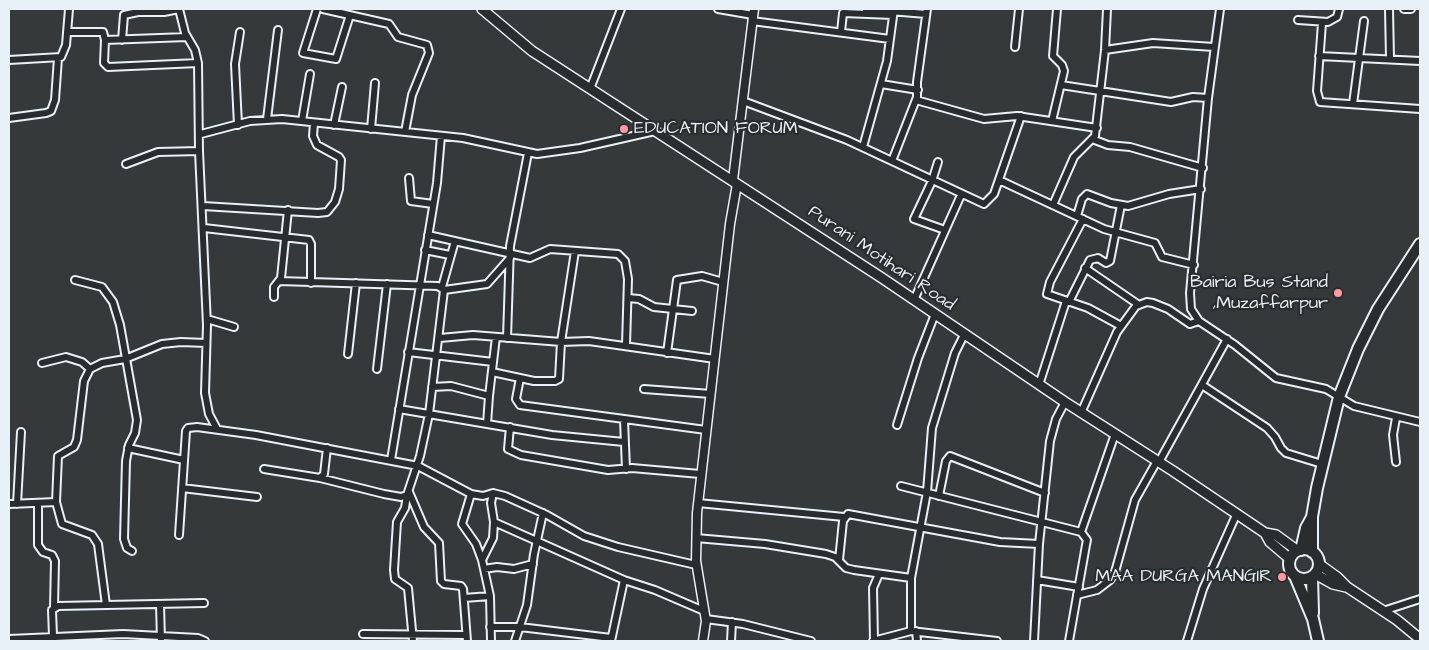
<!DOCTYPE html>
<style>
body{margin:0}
#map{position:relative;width:1429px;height:650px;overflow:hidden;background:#35393a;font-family:"Architects Daughter",sans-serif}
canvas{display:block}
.frame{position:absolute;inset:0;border:10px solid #e8f1f8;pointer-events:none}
</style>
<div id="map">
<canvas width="1429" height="650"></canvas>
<div class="frame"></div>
</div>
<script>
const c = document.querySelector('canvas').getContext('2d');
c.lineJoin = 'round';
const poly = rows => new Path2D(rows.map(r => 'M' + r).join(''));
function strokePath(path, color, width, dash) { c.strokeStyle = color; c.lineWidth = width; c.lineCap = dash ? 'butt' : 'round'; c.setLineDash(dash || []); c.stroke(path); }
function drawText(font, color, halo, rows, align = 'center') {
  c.font = font + ' "Architects Daughter",sans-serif'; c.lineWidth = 4.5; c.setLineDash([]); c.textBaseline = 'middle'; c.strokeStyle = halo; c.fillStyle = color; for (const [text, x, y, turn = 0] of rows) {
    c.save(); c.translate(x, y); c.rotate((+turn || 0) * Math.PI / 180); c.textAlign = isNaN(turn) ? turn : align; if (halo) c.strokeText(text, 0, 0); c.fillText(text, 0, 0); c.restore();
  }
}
const minor = poly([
 [179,9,185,33,195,50,198,63,199,151,207,325,205,393,209,414,217,429],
 [317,9,303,53,336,59,350,15],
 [323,9,389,24,398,37,427,45,429,53,412,95,405,132],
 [718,9,753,15],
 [866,9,926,14],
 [1220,9,1208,98,1190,293,1191,309,1199,321,1235,345,1276,378,1326,389,1354,406,1420,422],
 [1389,9,1390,59],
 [1404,9,1411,9],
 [1298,20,1328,22,1337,17,1339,9],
 [752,21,890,39],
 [1322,23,1317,91,1320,102,1420,109],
 [67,32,103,32,105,40,104,63,108,67,198,63],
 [841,32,843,13,893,15],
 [105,40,187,37],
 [122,40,124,15,138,12,164,12,179,9],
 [1015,47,1019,9],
 [1105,50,1153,43,1214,47],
 [1319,56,1420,61],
 [9,60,61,57,66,45,69,9],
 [881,84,918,90],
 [1061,85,1171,102,1193,97,1208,98],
 [590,89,621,9],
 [916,100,984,119,1017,116,1097,128],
 [743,101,847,140,984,204,994,194,1021,116],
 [1353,104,1364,21],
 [9,118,46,113,51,111,55,100,58,58],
 [267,119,278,30],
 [302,121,310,74],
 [1052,121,1064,71,1062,65,1053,56,1057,9],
 [238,125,235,64,240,32],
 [334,125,342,87],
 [371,129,375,83],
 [201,134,250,121,282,119,463,138,537,154,580,148,655,131],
 [1092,139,1108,145,1130,147,1203,168],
 [863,147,887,61,894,9],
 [892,161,917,97,917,82,927,9],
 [938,162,932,181,914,219,945,230],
 [126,164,158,152,199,151],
 [409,178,411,201,433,204],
 [999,180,1104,229,1155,243,1162,257,1194,265],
 [1053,205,1074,157,1095,136,1105,50,1107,9],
 [203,206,318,213,327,212,335,202,339,189,341,160,339,157,317,145,313,136,314,123],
 [1077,216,1082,199,1087,194,1111,203,1128,206,1169,194,1201,189],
 [1083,219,1050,282,1047,294,1088,308,1121,326],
 [204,228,309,240,311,244,311,283],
 [428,235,530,258,550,249,618,254,625,261,628,279,626,345],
 [425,250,450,255],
 [1085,268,1139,305],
 [75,280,102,287,113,302,120,325,137,420,135,433,129,445,126,461,124,539,127,548,132,551],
 [279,281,438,286,444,290,429,414,420,456,407,495,401,497,384,494,320,478],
 [442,287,455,241],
 [444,290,487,284,510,258],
 [274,297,274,287,281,278,288,210],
 [628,298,639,299,654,307,692,311],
 [914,300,961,195],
 [1069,302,1090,260,1098,258,1106,263,1110,261,1121,205],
 [207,319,234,327],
 [440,338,473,335,561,342,589,341,715,359],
 [507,338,510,246,528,153],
 [408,352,493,362],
 [667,353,677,280,702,276,723,282],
 [348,354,356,283],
 [42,363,66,357,82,362,90,369],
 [377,369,387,284],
 [492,372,534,381,555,381,559,379,561,342,575,251],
 [520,378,516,399,520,405,706,430],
 [1039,385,1066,301],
 [1202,385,1267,428,1275,437,1281,448,1286,453,1322,464],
 [432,387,451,386,489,396,487,424],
 [644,389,711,394],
 [489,396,496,337],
 [399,409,552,435,624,442],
 [1081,413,1117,332,1136,306,1147,302,1153,303,1168,309,1190,324,1199,321],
 [624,420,626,469],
 [897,425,918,358,935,314],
 [510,427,508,449,521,455,608,470,632,468,700,474],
 [128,448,184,460],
 [391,460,437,183,441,136],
 [1159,462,1227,339],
 [1396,462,1393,435,1396,418],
 [264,469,320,478,324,474,327,448],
 [901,486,1081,532,1087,540,1086,545,1069,641],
 [182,488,257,497],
 [409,492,424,527,439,543,441,581,444,584,461,586,463,589,467,641],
 [471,494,462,524,476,544,482,560,490,596,491,641],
 [407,495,405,508,397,522,394,570,395,579,408,588,413,641],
 [939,496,946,461,950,456,1045,493],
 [56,502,62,524,92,535,98,544,106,605],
 [698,503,844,517],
 [9,504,56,502,58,456,74,447,77,440,84,381,90,369,102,363,125,359,162,344,181,342,206,343],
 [17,504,21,432],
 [38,504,38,545,43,552,52,555,55,561,54,607],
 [494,522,624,580,611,641],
 [1081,532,1115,434],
 [179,535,186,431,188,428,197,427,256,435,418,466,471,494,483,496,493,493,505,496,547,515,584,536,618,547,696,565],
 [696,538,765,544,826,554,835,557,846,568,854,570,911,578],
 [482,560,493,538,494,522,491,503,493,493],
 [839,560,843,521,848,514,1000,542,1039,544],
 [484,569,497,567,514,569,533,564],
 [624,580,655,590,704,611],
 [1037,580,1079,587],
 [1077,595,1097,590,1110,580,1115,572,1135,500,1157,461],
 [464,598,490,596],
 [160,604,161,641],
 [1383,611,1420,599],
 [706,619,743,624,811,641],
 [490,627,520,627,611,638],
 [911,631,911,578,927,492,932,428,955,353,964,335],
 [916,631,917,641],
 [363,634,465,635],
 [53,636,52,610,58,606,204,603],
 [9,639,123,634,198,638,205,641],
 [515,641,527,605,534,554,543,513],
 [731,641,732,622],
 [873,641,911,631,997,641],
 [874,641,873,588,879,574],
 [1034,641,1039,544,1050,441,1056,419,1065,402],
 [1187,641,1203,589,1237,513]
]);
const tertiary = poly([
 [733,180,754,9],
 [703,641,706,621,696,561,697,513,730,224,737,184]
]);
const secondary = poly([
 [482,9,532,51,882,278,1065,402,1173,471,1265,533,1276,535,1298,551],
 [1265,533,1270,542,1290,559],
 [1319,564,1337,577,1347,587,1397,620,1420,639],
 [1315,574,1333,584,1346,587]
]);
const primary = poly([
 '1289 564a15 15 0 1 1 30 0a15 15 0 1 1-30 0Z',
 [1301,550,1306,528,1312,517],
 [1312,552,1312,517,1317,488,1339,397,1358,349,1378,309,1420,244],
 [1295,576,1313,619,1318,641],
 [1312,577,1313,613]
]);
strokePath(minor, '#e8f1f8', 10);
strokePath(tertiary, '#e8f1f8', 11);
strokePath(secondary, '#e8f1f8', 12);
strokePath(primary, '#e8f1f8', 14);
strokePath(minor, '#2a2d2e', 6);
strokePath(tertiary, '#2a2d2e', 8);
strokePath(secondary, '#2a2d2e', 9);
strokePath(primary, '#2a2d2e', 10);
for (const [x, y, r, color] of [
 [624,129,5,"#ff9aa2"],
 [1338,293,5,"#ff9aa2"],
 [1282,577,5,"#ff9aa2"]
]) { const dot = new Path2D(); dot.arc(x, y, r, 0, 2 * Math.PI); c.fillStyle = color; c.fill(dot); strokePath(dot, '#2a2d2e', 2); }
drawText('18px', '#e8f1f8', '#2a2d2e', [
 ["EDUCATION FORUM",634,129,"left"],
 ["Bairia Bus Stand",1328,283],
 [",Muzaffarpur",1328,304],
 ["MAA DURGA MANGIR",1272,577]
], 'right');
drawText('18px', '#e8f1f8', '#2a2d2e', [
 ["Purani Motihari Road",881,259,34]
]);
</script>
